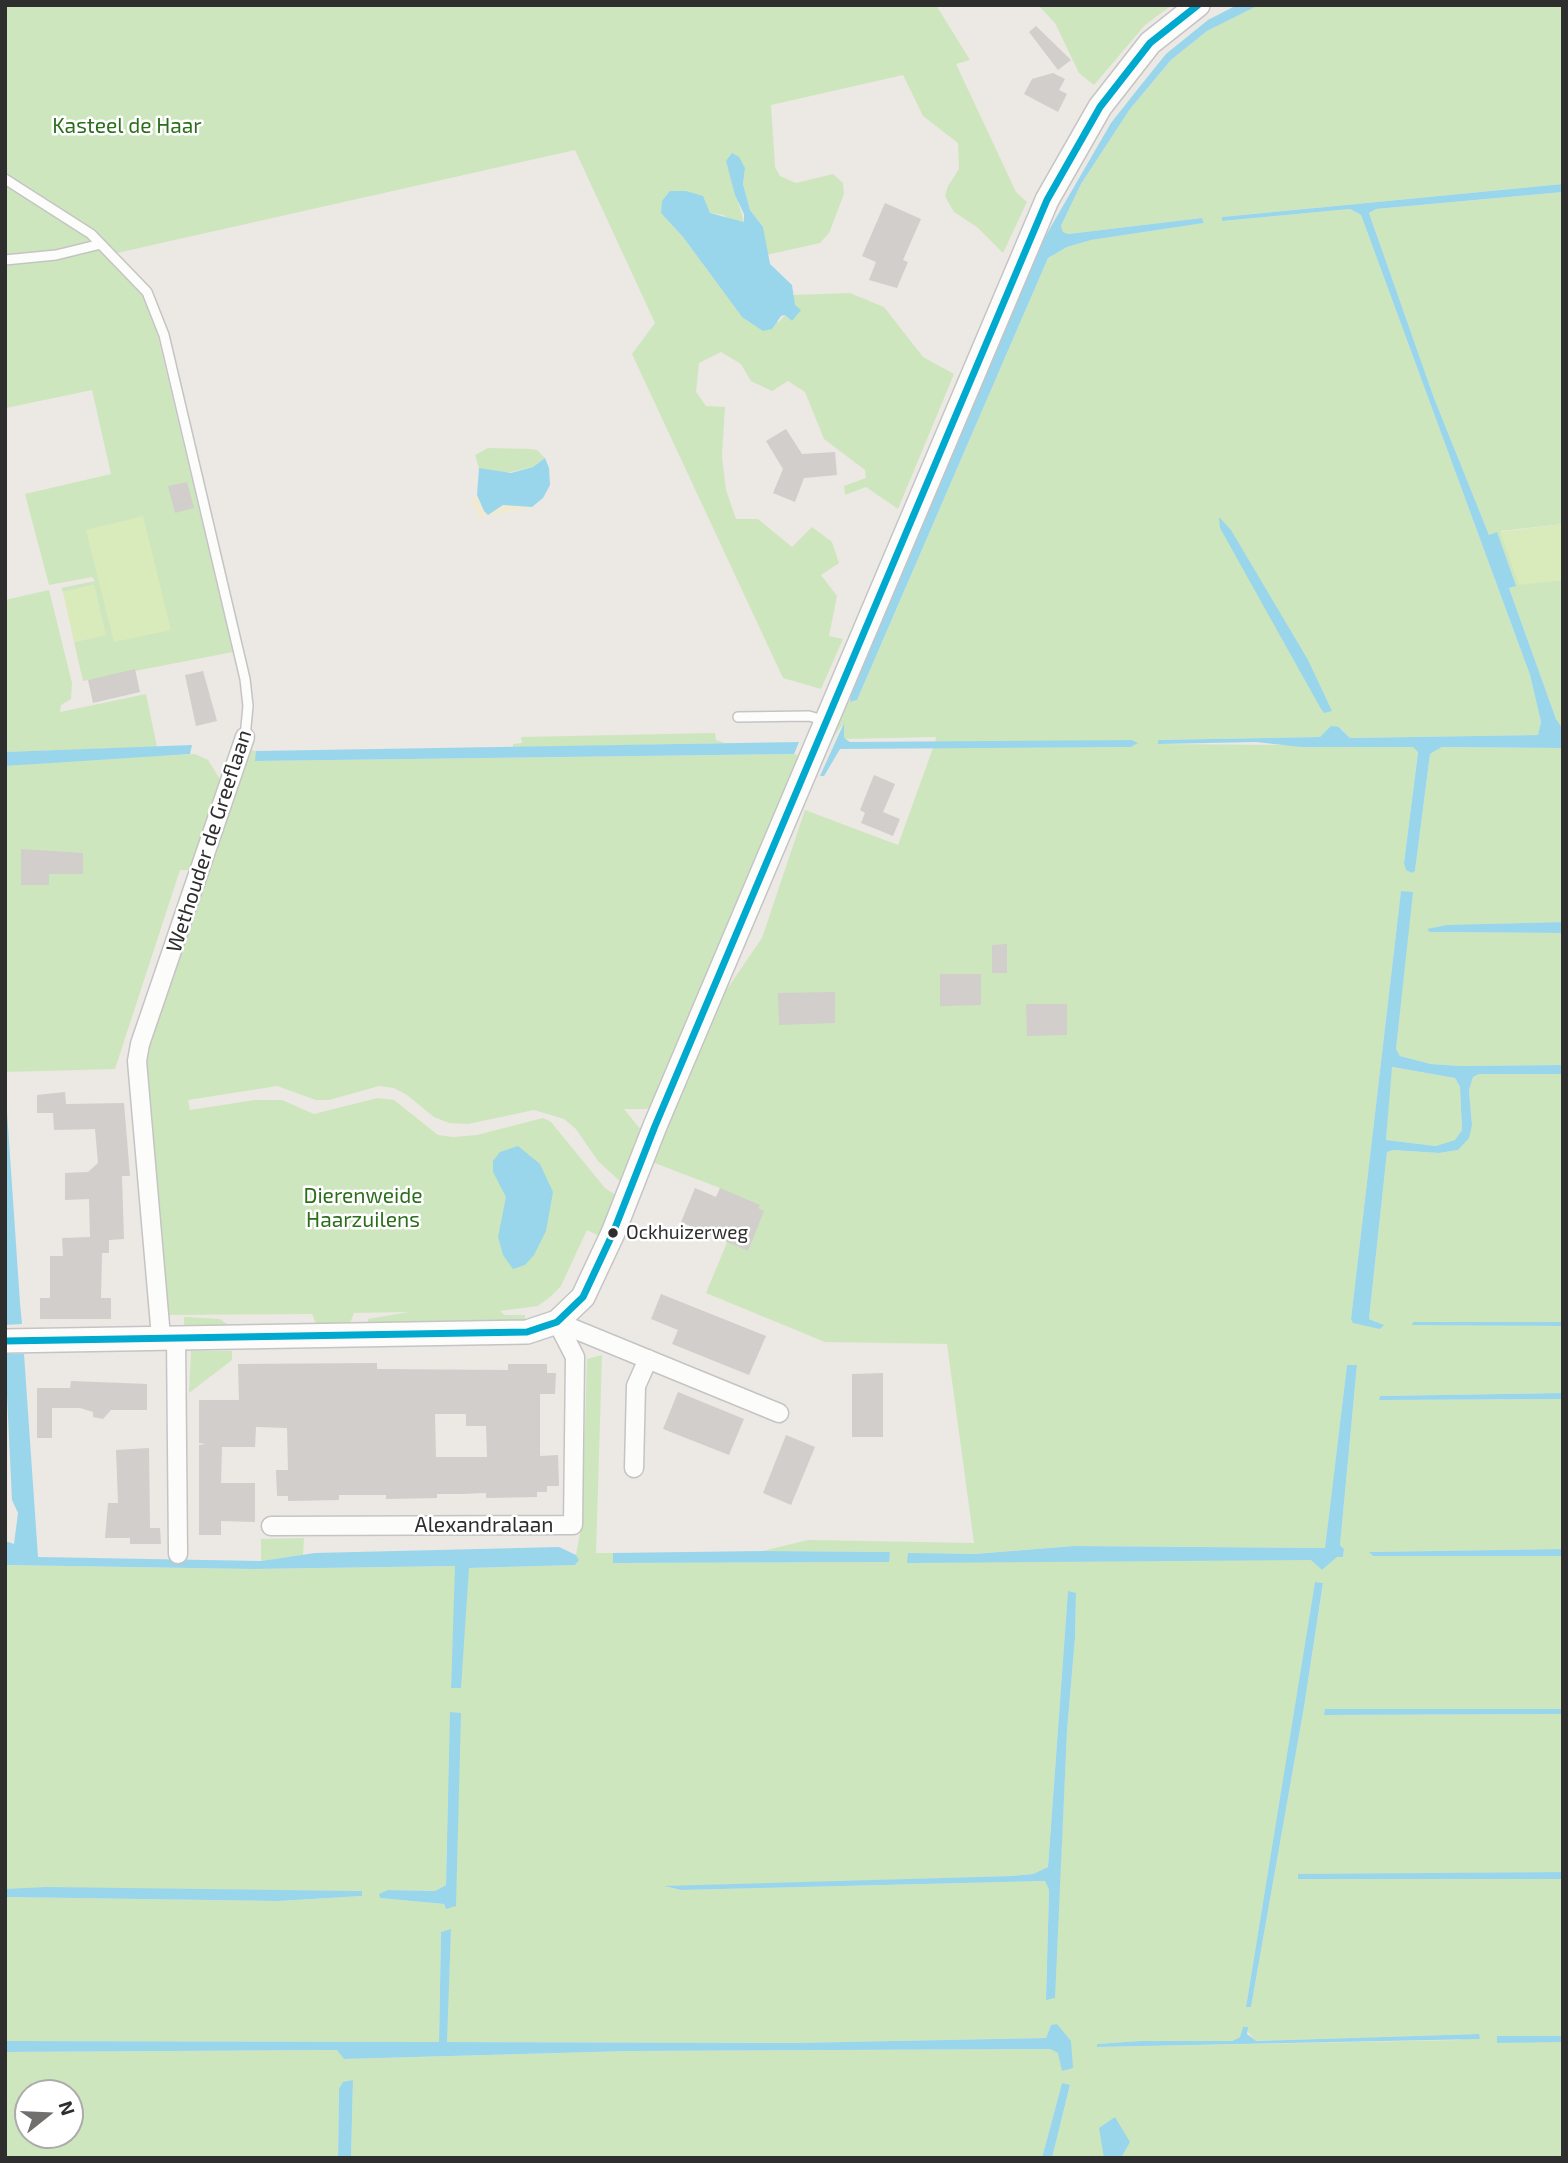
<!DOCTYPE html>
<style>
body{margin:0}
#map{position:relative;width:1568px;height:2163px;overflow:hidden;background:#ece8e4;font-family:"Exo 2",sans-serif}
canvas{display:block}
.frame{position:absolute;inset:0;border:7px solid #2e2e2e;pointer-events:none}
.north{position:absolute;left:14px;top:2079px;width:70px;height:70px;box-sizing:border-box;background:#fff;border:2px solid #ababab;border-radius:50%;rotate:72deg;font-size:19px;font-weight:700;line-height:28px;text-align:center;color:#2e2e2e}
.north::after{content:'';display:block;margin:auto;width:24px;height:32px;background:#706f6e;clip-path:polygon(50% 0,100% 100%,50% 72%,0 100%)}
</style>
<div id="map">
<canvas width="1568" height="2163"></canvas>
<div class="frame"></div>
<div class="north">N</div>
</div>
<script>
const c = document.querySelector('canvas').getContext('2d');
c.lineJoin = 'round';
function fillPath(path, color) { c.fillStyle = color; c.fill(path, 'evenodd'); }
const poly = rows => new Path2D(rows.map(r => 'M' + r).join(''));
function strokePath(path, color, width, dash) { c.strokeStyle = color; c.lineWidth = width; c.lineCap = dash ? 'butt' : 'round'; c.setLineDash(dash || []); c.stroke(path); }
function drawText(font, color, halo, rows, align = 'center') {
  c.font = font + ' "Exo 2",sans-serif'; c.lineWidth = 5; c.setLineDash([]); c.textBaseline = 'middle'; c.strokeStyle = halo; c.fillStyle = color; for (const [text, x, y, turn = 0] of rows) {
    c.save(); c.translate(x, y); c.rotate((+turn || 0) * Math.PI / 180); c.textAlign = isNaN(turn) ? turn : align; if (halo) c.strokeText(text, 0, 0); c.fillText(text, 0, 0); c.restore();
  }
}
fillPath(poly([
 [5,5,936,5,970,60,956,64,1016,192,1027,202,1003,253,977,227,954,212,948,202,945,196,948,186,959,169,958,143,923,116,903,75,771,105,775,167,780,176,796,183,833,174,843,183,844,194,829,233,820,243,766,255,763,227,750,210,743,184,745,168,726,161,744,222,737,223,723,215,710,213,661,213,683,237,742,317,779,322,785,315,792,321,795,305,792,295,850,293,884,307,923,357,954,374,898,509,866,487,845,495,844,486,866,478,865,470,824,439,805,392,788,381,772,391,751,381,741,364,721,352,699,363,696,392,706,406,725,407,722,456,726,490,736,519,758,519,792,547,812,527,832,542,839,563,821,575,837,596,829,636,843,639,821,689,783,678,632,354,655,323,575,150,108,255,147,302,155,325,233,652,83,681,74,642,105,635,94,585,63,592,61,588,95,581,92,577,49,585,25,494,111,474,92,390,6,408,5,402],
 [1038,5,1172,5,1145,25,1094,85,1079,73,1055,23],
 [1259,5,1563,5,1563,184,1222,217,1222,221,1350,209,1361,215,1530,675,1541,722,1538,735,1350,738,1340,727,1320,737,1158,740,1158,744,1413,746,1418,751,1404,863,1412,873,1415,871,1430,754,1442,747,1563,748,1563,922,1490,924,1430,932,1563,933,1563,1065,1460,1066,1431,1064,1400,1056,1396,1049,1412,893,1401,892,1351,1319,1377,1322,1369,1319,1387,1152,1393,1150,1439,1153,1458,1150,1472,1125,1469,1089,1473,1077,1479,1074,1563,1074,1563,1322,1412,1324,1563,1326,1563,1393,1380,1396,1379,1400,1563,1399,1563,1549,1370,1552,1373,1556,1563,1556,1563,1709,1376,1710,1325,1715,1563,1714,1563,1872,1298,1875,1563,1879,1563,2036,1498,2036,1497,2042,1563,2042,1563,2158,1052,2158,1070,2086,1062,2083,1042,2158,351,2158,353,2081,339,2089,338,2158,5,2158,5,2052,338,2050,345,2059,629,2051,1050,2049,1058,2053,1067,2072,1051,2025,1046,2038,792,2043,446,2042,451,1930,441,1932,439,2042,5,2041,5,1897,278,1901,362,1896,362,1891,5,1889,5,1565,252,1569,456,1566,451,1688,469,1568,575,1565,579,1560,576,1555,582,1522,587,1359,602,1355,596,1553,613,1553,613,1563,889,1562,889,1552,763,1551,808,1540,974,1543,947,1344,825,1342,706,1293,741,1209,720,1188,652,1162,725,992,762,938,805,810,898,845,933,748,1131,747,1137,743,1132,740,935,743,936,737,844,739,844,723,832,739,849,699,850,702,857,700,1048,258,1067,247,1091,240,1204,223,1202,218,1068,234,1063,232,1061,226,1081,184,1130,109,1171,60,1207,31],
 [1347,1366,1357,1366,1340,1545,1344,1549,1343,1557,1337,1557,1322,1570,1312,1560,908,1553,973,1554,1074,1546,1325,1548],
 [1315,1583,1323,1584,1304,1707,1251,2007,1246,2007],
 [1068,1592,1076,1594,1075,1638,1067,1731,1054,1998,1046,1999,1049,1890,1045,1881,681,1890,667,1887,1011,1876,1033,1874,1048,1867],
 [450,1713,446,1909,444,1904,380,1898,388,1890,435,1891,446,1885],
 [1244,2027,1255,2041,1479,2034,1459,2040,1097,2047,1097,2044,1140,2041,1232,2041,1240,2037],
 [28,2093,70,2093,70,2135,28,2135],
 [1563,192,1563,524,1501,531,1519,584,1563,580,1563,729,1556,719,1509,588,1515,586,1497,533,1489,535,1434,398,1369,213,1376,209],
 [488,448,530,449,537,450,545,458,533,467,502,474,479,468,475,455],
 [49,590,72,683,71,699,61,705,60,712,146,694,157,747,5,752,5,600],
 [715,733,716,740,725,743,513,748,513,744,522,743,521,737],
 [250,750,256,751,256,761,794,754,802,757,655,1103,647,1109,624,1109,641,1130,624,1185,598,1161,576,1129,564,1119,534,1110,468,1124,449,1123,434,1117,407,1095,394,1088,379,1086,329,1100,316,1100,277,1086,188,1100,190,1110,255,1100,282,1100,314,1114,378,1098,394,1100,438,1135,453,1137,477,1135,543,1118,551,1122,605,1188,620,1198,601,1237,587,1230,561,1286,550,1297,538,1306,500,1311,505,1315,525,1315,526,1327,368,1326,368,1319,409,1312,354,1313,349,1326,317,1326,312,1314,168,1315,144,1063,244,751],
 [195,754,208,760,223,784,193,870,180,870,115,1069,5,1072,5,766,70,760],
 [1391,1067,1455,1078,1460,1087,1462,1130,1455,1141,1436,1146,1386,1140],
 [184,1317,220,1319,237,1331,184,1330],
 [191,1351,232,1351,232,1360,189,1393],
 [304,1538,303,1555,261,1561,261,1539]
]), '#cee6be');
fillPath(poly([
 [477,495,484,511,503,505,532,507,479,518,471,501]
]), '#f0ead3');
fillPath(poly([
 [143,516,171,630,114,642,86,530],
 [1563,524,1563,580,1519,585,1500,532],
 [94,585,106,635,74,642,63,592]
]), '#d9eabb');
fillPath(poly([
 [1237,5,1259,5,1207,31,1171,60,1130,109,1081,184,1061,226,1063,232,1068,234,1202,218,1204,223,1091,240,1067,247,1048,258,857,700,850,702,851,692,1038,249,1111,123,1137,90,1166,54,1208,20],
 [732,153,739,157,745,168,743,184,750,210,763,227,770,264,792,285,795,305,801,310,792,321,785,315,781,316,772,329,763,331,742,317,683,237,661,213,662,201,670,191,686,191,703,196,710,213,744,222,744,214,735,195,726,161],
 [1563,184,1563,192,1376,209,1369,213,1434,398,1489,535,1497,532,1516,586,1509,588,1556,719,1563,729,1563,748,1442,747,1430,754,1415,871,1412,873,1406,870,1404,863,1418,752,1413,747,1301,747,1256,742,1158,744,1158,740,1320,737,1331,726,1339,727,1350,738,1538,735,1541,722,1530,675,1361,215,1350,209,1222,221,1222,217],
 [545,458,549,468,550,485,543,498,532,507,503,505,488,515,484,511,477,495,479,468,511,473,533,467],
 [1219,517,1231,530,1308,660,1332,711,1324,713,1321,709,1220,528],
 [844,723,844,738,850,742,1132,740,1138,743,1131,747,840,749,824,776,820,776],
 [799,742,794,754,255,761,256,751],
 [192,745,190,754,5,766,5,752],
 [1401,891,1413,892,1396,1049,1400,1056,1431,1064,1460,1066,1563,1065,1563,1074,1479,1074,1473,1077,1469,1090,1472,1125,1469,1138,1458,1150,1439,1153,1393,1150,1387,1152,1369,1319,1384,1325,1380,1329,1353,1323,1351,1319],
 [1392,1067,1455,1078,1460,1087,1462,1130,1455,1140,1436,1146,1386,1140],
 [1563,922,1563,933,1430,932,1427,929,1447,925],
 [5,1082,20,1303,22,1324,5,1325],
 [518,1146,540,1164,553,1192,546,1231,534,1255,525,1265,513,1269,503,1255,498,1237,506,1197,493,1172,493,1161,500,1152],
 [1413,1322,1563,1322,1563,1326,1412,1325],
 [5,1354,24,1354,38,1557,261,1561,315,1553,559,1547,576,1555,579,1560,575,1565,469,1568,461,1688,451,1688,455,1566,252,1569,5,1565,5,1541,14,1544,18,1513,12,1500],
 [1347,1365,1357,1365,1340,1545,1344,1549,1343,1557,1337,1557,1322,1570,1311,1560,907,1563,908,1553,974,1554,1074,1546,1325,1548],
 [1563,1393,1563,1399,1379,1400,1380,1396],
 [1563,1549,1563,1556,1373,1556,1369,1552],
 [763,1551,890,1552,889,1562,613,1563,613,1553],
 [1315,1582,1323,1583,1304,1707,1251,2007,1246,2007],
 [1068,1591,1076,1593,1075,1638,1067,1731,1055,1998,1046,2000,1049,1890,1045,1881,681,1890,664,1886,1011,1876,1033,1874,1048,1867],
 [1325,1709,1563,1709,1563,1714,1324,1715],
 [450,1712,461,1713,456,1906,446,1909,444,1904,380,1898,379,1894,388,1890,435,1891,446,1885],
 [1563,1872,1563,1879,1298,1879,1298,1874],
 [47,1887,362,1891,362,1896,278,1901,5,1897,5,1889],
 [451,1929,447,2042,792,2043,1046,2038,1051,2025,1057,2024,1071,2041,1073,2068,1062,2071,1058,2053,1050,2049,629,2051,344,2059,337,2050,5,2052,5,2041,439,2042,441,1932],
 [1243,2027,1248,2027,1247,2034,1256,2041,1479,2034,1480,2039,1097,2047,1097,2044,1140,2041,1232,2041,1240,2037],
 [1497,2036,1563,2036,1563,2042,1497,2043],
 [353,2080,351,2158,338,2158,339,2089,343,2082],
 [1062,2083,1070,2085,1052,2158,1042,2158],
 [1115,2117,1130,2142,1121,2158,1104,2158,1099,2128]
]), '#99d6ec');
fillPath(poly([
 [1036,26,1071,60,1058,70,1029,32],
 [1053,73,1065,79,1059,90,1067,94,1058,112,1024,94,1032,79],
 [885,203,921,219,903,260,908,262,897,288,869,280,876,262,862,256],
 [786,429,802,454,835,452,837,475,804,478,795,502,773,493,783,469,766,441],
 [187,482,194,508,175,513,168,486],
 [135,669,140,692,93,703,88,680],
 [203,671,217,721,196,726,185,675],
 [874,775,895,784,883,812,900,819,893,836,861,823,865,813,860,810],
 [21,849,83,853,83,874,49,874,49,885,21,885],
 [1007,944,1007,973,992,973,992,945],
 [940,974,981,974,981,1005,940,1006],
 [835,992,835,1023,779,1025,778,993],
 [1026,1004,1067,1004,1067,1035,1027,1036],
 [65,1092,66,1104,124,1103,130,1176,122,1176,124,1239,109,1240,109,1253,102,1253,101,1298,111,1298,111,1319,40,1319,40,1298,50,1298,50,1256,63,1256,62,1238,90,1237,89,1199,65,1200,65,1173,88,1172,98,1163,95,1129,54,1130,53,1113,37,1113,37,1095],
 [695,1188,716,1197,720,1188,760,1205,758,1208,764,1211,748,1251,681,1222],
 [661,1294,766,1336,749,1375,672,1344,678,1330,651,1319],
 [377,1363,377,1369,508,1370,508,1364,547,1364,547,1373,556,1373,555,1394,540,1394,540,1456,558,1455,559,1486,547,1486,547,1492,537,1492,537,1497,486,1498,486,1493,461,1494,437,1494,437,1498,386,1499,386,1495,339,1495,339,1500,288,1501,288,1496,277,1496,276,1470,288,1470,287,1428,256,1427,255,1447,222,1447,221,1483,255,1483,255,1522,221,1521,221,1535,199,1535,199,1445,206,1444,199,1443,199,1400,239,1400,238,1364],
 [435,1414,466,1414,466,1426,486,1426,487,1457,436,1457],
 [883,1373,883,1437,852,1437,852,1374],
 [71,1381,147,1384,147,1410,111,1410,103,1419,93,1417,93,1412,80,1408,52,1408,52,1438,37,1438,37,1388,70,1388],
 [678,1392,744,1419,729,1455,663,1429],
 [786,1435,815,1447,791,1505,763,1493],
 [149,1448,150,1528,160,1528,161,1544,130,1544,130,1538,105,1538,108,1503,118,1503,116,1450]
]), '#d1cecb');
const service = poly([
 [5,179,91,234,147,292,164,335,245,679,248,706,245,737],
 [5,260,56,255,101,244],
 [738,717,809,716,826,721]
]);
const minor = poly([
 [557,1322,779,1413],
 [176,1336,178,1554],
 [161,1337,137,1061,140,1044,245,737],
 [634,1468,636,1386,648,1359],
 [271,1526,573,1525,575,1357,557,1322]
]);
const tertiary = poly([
 [5,1341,527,1332,557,1322,583,1297,613,1233,655,1126,1047,200,1100,107,1150,43,1198,5]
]);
strokePath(service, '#c5c4c5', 12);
strokePath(minor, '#c5c4c5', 21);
strokePath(tertiary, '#c5c4c5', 26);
strokePath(service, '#fcfcfb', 9);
strokePath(minor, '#fcfcfb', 18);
strokePath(tertiary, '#fcfcfb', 23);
strokePath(poly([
 [5,1341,527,1332,557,1322,583,1297,613,1233,655,1126,1047,200,1100,107,1150,43,1198,5]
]), '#00a9ce', 7);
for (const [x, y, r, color] of [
 [613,1233,6,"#2e2e2e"]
]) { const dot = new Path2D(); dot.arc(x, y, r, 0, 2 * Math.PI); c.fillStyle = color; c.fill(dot); strokePath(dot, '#fff', 2.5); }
drawText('19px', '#2e2e2e', '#fff', [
 ["Ockhuizerweg",626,1233]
], 'left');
drawText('21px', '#2c6e1b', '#fff', [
 ["Kasteel de Haar",127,126],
 ["Dierenweide",363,1196],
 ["Haarzuilens",363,1220]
]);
drawText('21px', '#2e2e2e', '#fff', [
 ["Wethouder de Greeflaan",209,841,-72],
 ["Alexandralaan",484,1525]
]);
</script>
